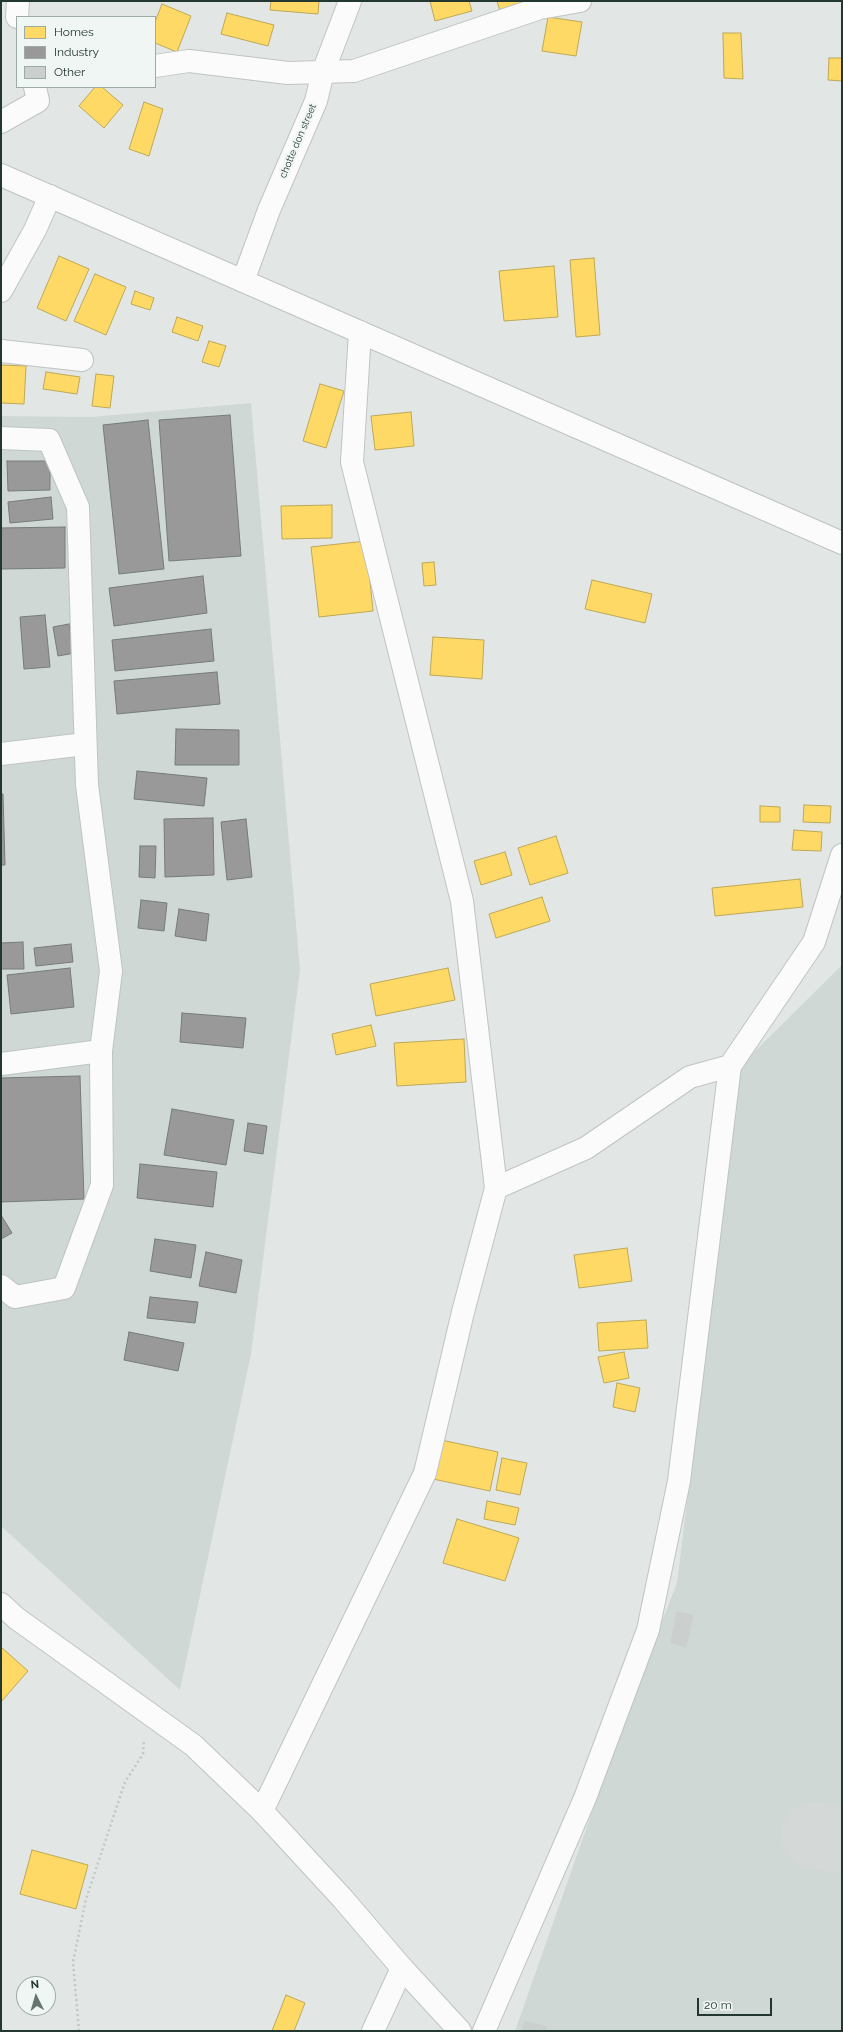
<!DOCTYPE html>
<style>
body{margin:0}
#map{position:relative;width:843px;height:2032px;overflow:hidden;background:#e2e7e5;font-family:Raleway,sans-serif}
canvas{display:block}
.frame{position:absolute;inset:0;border:2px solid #233731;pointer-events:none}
.legend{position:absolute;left:16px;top:16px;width:140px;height:72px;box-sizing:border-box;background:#f0f6f3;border:1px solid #9eaaa5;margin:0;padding:5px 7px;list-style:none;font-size:12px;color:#233731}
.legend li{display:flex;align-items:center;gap:8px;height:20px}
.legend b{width:20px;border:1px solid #9eaaa5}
.north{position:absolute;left:16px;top:1976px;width:40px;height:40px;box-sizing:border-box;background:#f0f6f3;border:1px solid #9eaaa5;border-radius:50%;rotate:355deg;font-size:11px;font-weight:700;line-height:16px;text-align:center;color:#233731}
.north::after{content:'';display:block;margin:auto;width:14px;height:18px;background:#667570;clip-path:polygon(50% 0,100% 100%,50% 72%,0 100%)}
.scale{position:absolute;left:697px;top:1998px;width:75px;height:18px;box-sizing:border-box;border:2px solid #233731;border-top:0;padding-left:5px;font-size:12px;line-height:14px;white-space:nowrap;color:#233731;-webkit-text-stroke:3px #f0f6f3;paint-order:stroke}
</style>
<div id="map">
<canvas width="843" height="2032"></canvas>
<div class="frame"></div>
<ul class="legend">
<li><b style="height:11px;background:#ffd966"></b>Homes</li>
<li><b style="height:11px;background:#999"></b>Industry</li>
<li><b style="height:11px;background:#cbd0ce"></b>Other</li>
</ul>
<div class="north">N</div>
<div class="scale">20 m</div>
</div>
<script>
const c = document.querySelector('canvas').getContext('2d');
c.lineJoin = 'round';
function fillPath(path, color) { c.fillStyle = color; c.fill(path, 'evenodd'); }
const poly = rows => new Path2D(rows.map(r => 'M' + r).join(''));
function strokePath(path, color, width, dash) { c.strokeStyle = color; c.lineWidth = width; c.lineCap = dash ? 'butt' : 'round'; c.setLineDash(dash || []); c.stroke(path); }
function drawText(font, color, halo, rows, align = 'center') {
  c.font = font + ' Raleway,sans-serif'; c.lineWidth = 4; c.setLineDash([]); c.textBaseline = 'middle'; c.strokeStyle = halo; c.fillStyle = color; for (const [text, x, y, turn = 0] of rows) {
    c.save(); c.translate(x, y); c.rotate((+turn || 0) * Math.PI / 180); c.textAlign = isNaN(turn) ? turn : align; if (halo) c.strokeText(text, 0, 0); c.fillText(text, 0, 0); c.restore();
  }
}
fillPath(poly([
 [251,403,300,970,251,1354,180,1690,1,1526,1,416,91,417],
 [842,965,842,2031,515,2031,635,1690,677,1583,741,1065]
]), '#d0d8d5');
const homes = poly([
 [271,1,319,1,318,14,270,10,271,1],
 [430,1,469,1,472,11,435,21,430,1],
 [497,1,536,1,500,11,497,1],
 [162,4,191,16,177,52,155,43,155,22,162,4],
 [227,13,274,25,268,46,221,34,227,13],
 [548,17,582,22,576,56,542,51,548,17],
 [723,33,741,33,743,79,724,78,723,33],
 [829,58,842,58,842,81,828,80,829,58],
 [95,87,102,87,123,105,104,128,79,106,95,87],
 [144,102,163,109,149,156,129,149,144,102],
 [59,256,89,269,66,321,37,308,59,256],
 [594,258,600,335,576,337,570,260,594,258],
 [554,266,558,317,504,321,499,271,554,266],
 [95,274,126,287,106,335,74,321,95,274],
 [135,291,154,298,150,310,131,304,135,291],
 [177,317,203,326,198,341,172,332,177,317],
 [209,341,226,346,219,367,202,362,209,341],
 [1,365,26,366,24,404,1,403,1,365],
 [46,372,80,377,77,394,43,389,46,372],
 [96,374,114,376,110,408,92,406,96,374],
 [320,384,344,391,326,448,303,441,320,384],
 [411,412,414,446,375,450,371,416,411,412],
 [332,505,332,538,282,539,281,506,332,505],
 [366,541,373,611,319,617,311,547,366,541],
 [434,562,436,585,424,586,422,563,434,562],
 [592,580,652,594,645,623,585,609,592,580],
 [433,637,484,640,482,679,430,675,433,637],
 [804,805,831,806,830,823,803,822,804,805],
 [760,806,780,807,780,822,760,822,760,806],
 [794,830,822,832,821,851,792,850,794,830],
 [556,836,568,873,530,885,518,848,556,836],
 [505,852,512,875,481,885,474,861,505,852],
 [800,879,803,907,715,916,712,888,800,879],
 [542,897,550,921,496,938,489,914,542,897],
 [448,968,455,1000,376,1016,370,984,448,968],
 [371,1025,376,1046,336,1055,332,1034,371,1025],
 [464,1039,466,1082,397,1086,394,1043,464,1039],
 [627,1248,632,1281,579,1288,574,1255,627,1248],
 [646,1320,648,1348,599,1351,597,1323,646,1320],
 [624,1352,629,1378,604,1383,598,1357,624,1352],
 [617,1383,640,1388,635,1412,613,1407,617,1383],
 [441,1440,498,1452,490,1491,433,1479,441,1440],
 [502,1458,527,1463,520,1495,496,1490,502,1458],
 [487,1501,519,1508,515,1525,484,1519,487,1501],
 [457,1519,519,1538,505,1581,443,1563,457,1519],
 [1,1647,28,1671,1,1702,1,1647],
 [32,1850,88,1865,76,1909,20,1894,32,1850],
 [286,1995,305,2003,294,2031,272,2031,286,1995]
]);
fillPath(homes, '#ffd966');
strokePath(homes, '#bda856', 1);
const industry = poly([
 [230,415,241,556,169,561,159,420,230,415],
 [148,420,164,569,119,574,103,425,148,420],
 [7,461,50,461,50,490,8,491,7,461],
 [51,497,53,519,10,523,8,502,51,497],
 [65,527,65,568,1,569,1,528,65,527],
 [203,576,207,613,114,626,109,588,203,576],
 [45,615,50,667,24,669,20,617,45,615],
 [69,624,75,653,58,656,53,627,69,624],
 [211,629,214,661,115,671,112,640,211,629],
 [217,672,220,704,117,714,114,681,217,672],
 [176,729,239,730,239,765,175,765,176,729],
 [137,771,207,778,204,806,134,799,137,771],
 [1,794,3,794,5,865,1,865,1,794],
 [213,818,214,875,165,877,164,819,213,818],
 [246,819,252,877,227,880,221,822,246,819],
 [140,846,156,846,155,878,139,877,140,846],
 [141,900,167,903,164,931,138,928,141,900],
 [179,909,209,914,206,941,175,936,179,909],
 [23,942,24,969,1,969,1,943,23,942],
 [71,944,73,962,36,966,34,948,71,944],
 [70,968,74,1007,11,1014,7,975,70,968],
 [182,1013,246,1018,243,1048,180,1042,182,1013],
 [80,1076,84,1199,1,1202,1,1078,80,1076],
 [172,1109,234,1120,226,1165,164,1155,172,1109],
 [248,1123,267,1126,263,1154,244,1151,248,1123],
 [140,1164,217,1172,213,1207,137,1198,140,1164],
 [1,1215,12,1233,1,1239,1,1215],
 [155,1239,196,1245,191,1278,150,1271,155,1239],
 [206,1252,242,1260,236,1293,199,1286,206,1252],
 [150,1297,198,1302,195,1323,147,1318,150,1297],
 [129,1332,184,1343,178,1371,124,1360,129,1332]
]);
fillPath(industry, '#999');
strokePath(industry, '#767c7a', 1);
strokePath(poly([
 [815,1835,842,1840]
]), '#d4d8d6', 67);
const building = poly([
 [677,1612,693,1615,686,1647,671,1643,677,1612],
 [525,2021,547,2027,546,2031,522,2031,525,2021]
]);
fillPath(building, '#cbd0ce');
strokePath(building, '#cbd0ce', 1);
const street = poly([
 [17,17,18,1],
 [155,66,189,61,288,73,354,71,540,8,580,1],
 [1,122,38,101,35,87],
 [243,281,269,210,316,101,323,72,350,1],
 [1,291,35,230,50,196],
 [1,351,82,360],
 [1,438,49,440,78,507,87,785,111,971,101,1051,102,1185,64,1288,15,1297,1,1286],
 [1,754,85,744],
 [1,1064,101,1051],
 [496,1188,586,1148,690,1077,730,1066],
 [262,1811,425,1473,463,1312,496,1188,462,901,352,462,360,332],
 [402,1968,460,2031],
 [484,2031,585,1798,648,1630,679,1481,730,1066,814,942,842,855]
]);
const secondary = poly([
 [1,175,842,543],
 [1,1604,16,1618,193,1745,262,1811,343,1899,402,1968,373,2031]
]);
strokePath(street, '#bfc4c2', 24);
strokePath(secondary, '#bec4c2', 24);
strokePath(poly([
 [79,2031,73,1962,86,1899,125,1782,143,1754,144,1739]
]), '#c0c7c4', 2.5, [2, 3]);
strokePath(street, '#fbfbfb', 22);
strokePath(secondary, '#fbfbfb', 22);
drawText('10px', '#233731', '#f0f6f3', [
 ["chotte don street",298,141,-67]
]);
</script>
